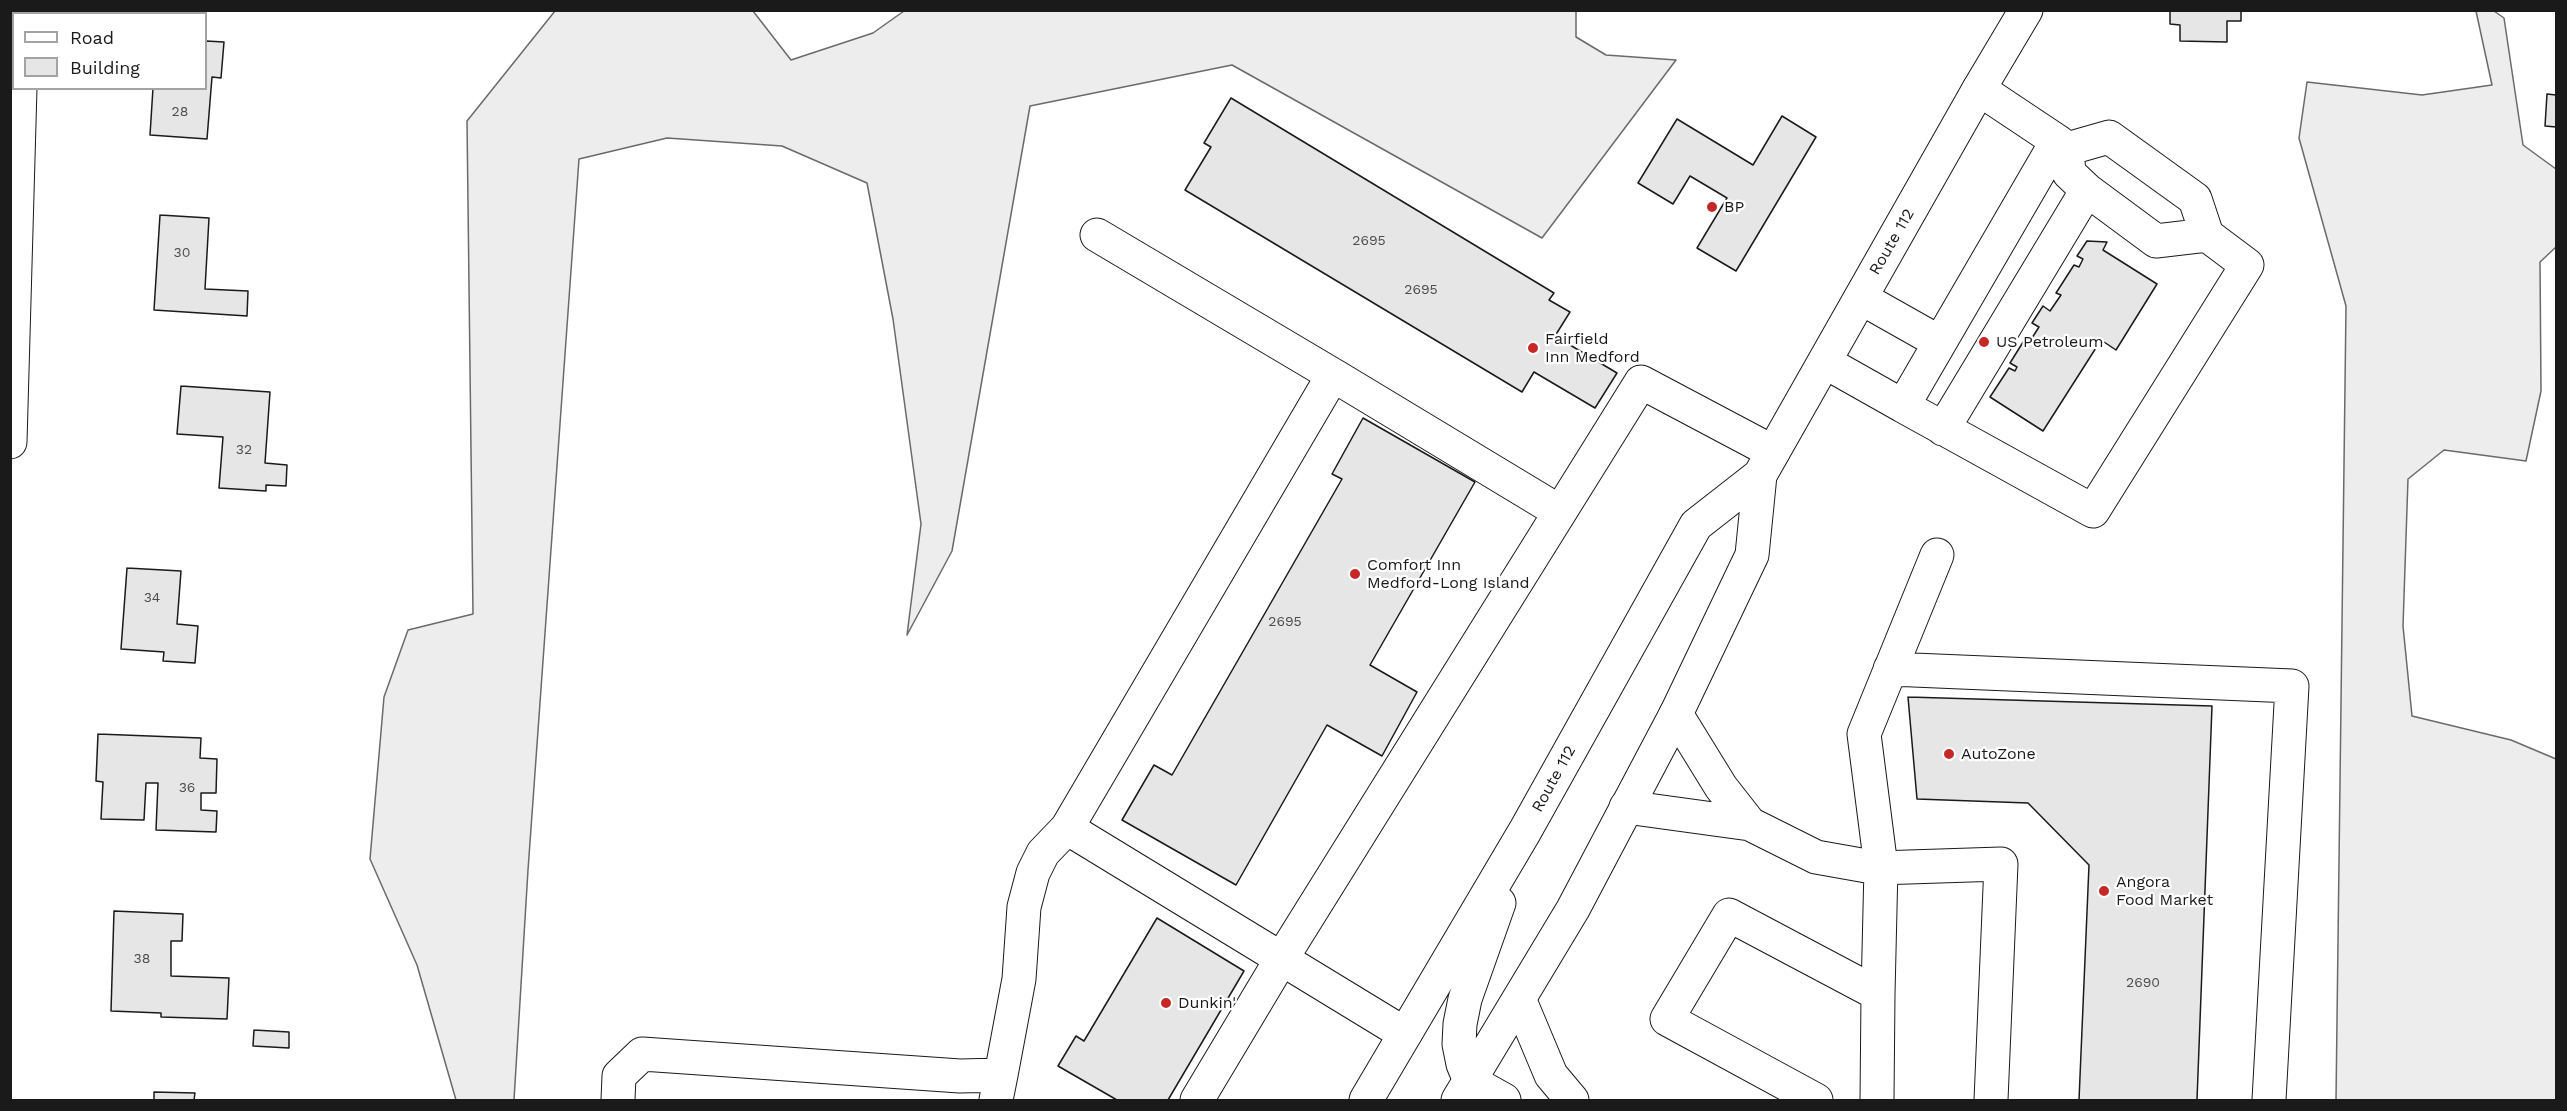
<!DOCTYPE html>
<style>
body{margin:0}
#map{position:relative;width:2567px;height:1111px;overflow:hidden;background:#fff;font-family:"Work Sans",sans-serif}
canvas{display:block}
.frame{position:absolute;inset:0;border:12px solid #1a1a1a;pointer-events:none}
.legend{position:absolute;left:12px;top:12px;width:195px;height:78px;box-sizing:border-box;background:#fff;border:2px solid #a3a3a3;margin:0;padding:8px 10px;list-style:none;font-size:18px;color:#1a1a1a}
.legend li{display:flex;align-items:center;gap:12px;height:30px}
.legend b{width:30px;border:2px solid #a3a3a3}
</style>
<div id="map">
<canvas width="2567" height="1111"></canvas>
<div class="frame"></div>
<ul class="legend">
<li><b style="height:8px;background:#fff"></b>Road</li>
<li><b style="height:16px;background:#e6e6e6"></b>Building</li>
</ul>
</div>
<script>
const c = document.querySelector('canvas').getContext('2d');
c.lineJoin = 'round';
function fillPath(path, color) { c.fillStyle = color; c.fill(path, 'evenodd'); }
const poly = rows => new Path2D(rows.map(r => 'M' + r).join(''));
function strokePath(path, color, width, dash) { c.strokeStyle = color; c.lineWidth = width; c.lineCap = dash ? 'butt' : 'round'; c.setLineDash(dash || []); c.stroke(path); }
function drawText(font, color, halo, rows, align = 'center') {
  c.font = font + ' "Work Sans",sans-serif'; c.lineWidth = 4.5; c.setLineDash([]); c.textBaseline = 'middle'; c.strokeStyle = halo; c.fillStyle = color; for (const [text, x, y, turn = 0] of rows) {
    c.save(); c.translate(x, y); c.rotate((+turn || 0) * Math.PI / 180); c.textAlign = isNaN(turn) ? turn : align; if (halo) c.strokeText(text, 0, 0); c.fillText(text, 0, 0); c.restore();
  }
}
const built = poly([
 [1576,10,1576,37,1606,55,1676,60,1542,238,1232,65,1030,106,952,551,907,635,921,524,893,319,867,183,782,146,667,138,579,159,528,870,514,1100,456,1100,417,965,370,859,384,697,408,630,473,614,467,121,555,11,753,11,791,60,873,33,904,11,1576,10],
 [2476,11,2494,11,2504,18,2523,145,2556,169,2556,247,2540,262,2541,391,2526,461,2444,450,2408,479,2403,626,2412,716,2511,740,2556,759,2556,1100,2336,1100,2346,306,2299,138,2307,82,2422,95,2492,85,2476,11]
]);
fillPath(built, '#ededed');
strokePath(built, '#6a6a6a', 1.5);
const building = poly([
 [2170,10,2241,10,2241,21,2227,21,2227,42,2180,41,2180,25,2170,24,2170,10],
 [206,41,224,42,221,78,212,77,207,139,150,135,153,88,206,88,206,41],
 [2547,94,2556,95,2556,127,2545,126,2547,94],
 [1231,98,1554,293,1549,300,1570,312,1555,336,1617,373,1595,408,1534,372,1522,392,1185,190,1211,147,1204,143,1231,98],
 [1782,116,1816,137,1736,271,1697,248,1727,198,1690,176,1673,204,1638,183,1677,119,1753,165,1782,116],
 [160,215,209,218,205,289,248,291,247,316,154,310,160,215],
 [2087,241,2107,242,2103,250,2157,284,2116,350,2101,340,2043,431,1990,397,2009,368,2015,371,2017,367,2010,363,2025,339,2030,341,2039,327,2032,323,2043,306,2050,311,2061,295,2056,293,2074,265,2079,267,2083,259,2077,256,2087,241],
 [181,386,270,392,265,463,287,465,286,486,266,485,266,491,219,488,223,437,177,434,181,386],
 [1363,418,1475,482,1370,665,1417,692,1382,756,1327,725,1236,885,1122,820,1154,765,1172,775,1342,479,1332,474,1363,418],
 [127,568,181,571,177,624,198,626,195,663,163,661,164,652,121,649,127,568],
 [1908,697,2212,706,2197,1100,2079,1100,2089,865,2028,803,1917,799,1908,697],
 [98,734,201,738,200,758,217,759,216,793,201,793,201,810,217,811,216,832,156,830,158,783,146,783,144,820,101,819,103,782,96,781,98,734],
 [114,911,183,914,182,941,171,941,171,976,229,978,227,1019,161,1017,161,1013,111,1011,114,911],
 [1157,918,1244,971,1168,1100,1117,1100,1058,1066,1076,1036,1084,1041,1157,918],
 [254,1030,289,1032,289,1048,253,1046,254,1030],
 [154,1092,195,1093,194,1100,154,1100,154,1092]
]);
fillPath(building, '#e6e6e6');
strokePath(building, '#1a1a1a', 1.5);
const minor = poly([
 [22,14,22,10],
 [1979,89,2057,141,1903,406,2093,511,2247,265,2207,235,2195,199,2109,137,2067,149,2057,141],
 [2067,149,2069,173,2087,190,2156,241,2207,235],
 [1097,235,1333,375],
 [1861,298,1939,342],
 [1825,362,1903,406],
 [1943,429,2087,190],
 [10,442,20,88],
 [1890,669,2292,686,2269,1100],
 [1676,714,1721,787,1750,824],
 [1626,807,1750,824,1816,857,1878,868,2001,864,1991,1100],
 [1520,1001,1551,1075,1572,1100],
 [1405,1034,1067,828,1333,375,1560,512],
 [1001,1075,1019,979,1024,907,1033,873,1043,853,1067,828],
 [1470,1081,1504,1100],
 [618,1100,619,1076,642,1054,960,1076,1001,1075,996,1100],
 [1197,1100,1282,958,1641,382,1773,452],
 [1816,1100,1667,1019,1729,915,1878,994,1881,867,1864,734,1937,555],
 [1877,1100,1878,994]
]);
const major = poly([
 [1470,1081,1463,1064,1459,1044,1460,1024,1465,999,1499,903],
 [1366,1100,1525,831,1696,525,1760,475,1979,89,2026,10],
 [1458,1100,1573,909,1676,714,1752,555,1760,475]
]);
strokePath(minor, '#1a1a1a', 35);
strokePath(major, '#1a1a1a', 35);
strokePath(minor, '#fff', 33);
strokePath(major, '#fff', 33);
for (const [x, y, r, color] of [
 [1712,207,6,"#c62828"],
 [1984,342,6,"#c62828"],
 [1533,348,6,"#c62828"],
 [1355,574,6,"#c62828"],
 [1949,754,6,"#c62828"],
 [2104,891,6,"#c62828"],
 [1166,1003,6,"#c62828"]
]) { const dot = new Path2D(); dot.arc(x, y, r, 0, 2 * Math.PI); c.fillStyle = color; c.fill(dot); strokePath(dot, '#fff', 2); }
drawText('14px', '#4d4d4d', null, [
 ["28",180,112],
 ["2695",1369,241],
 ["30",182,253],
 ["2695",1421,290],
 ["32",244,450],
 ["34",152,598],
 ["2695",1285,622],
 ["36",187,788],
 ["38",142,959],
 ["2690",2143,983]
]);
drawText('16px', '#1a1a1a', '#fff', [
 ["BP",1724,207],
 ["Fairfield",1545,339],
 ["Inn Medford",1545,357],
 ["US Petroleum",1996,342],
 ["Comfort Inn",1367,565],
 ["Medford-Long Island",1367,583],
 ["AutoZone",1961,754],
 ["Angora",2116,882],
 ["Food Market",2116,900],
 ["Dunkin'",1178,1003]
], 'left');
drawText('16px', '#1a1a1a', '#fff', [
 ["Route 112",1892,242,-60],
 ["Route 112",1554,779,-61]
]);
</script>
